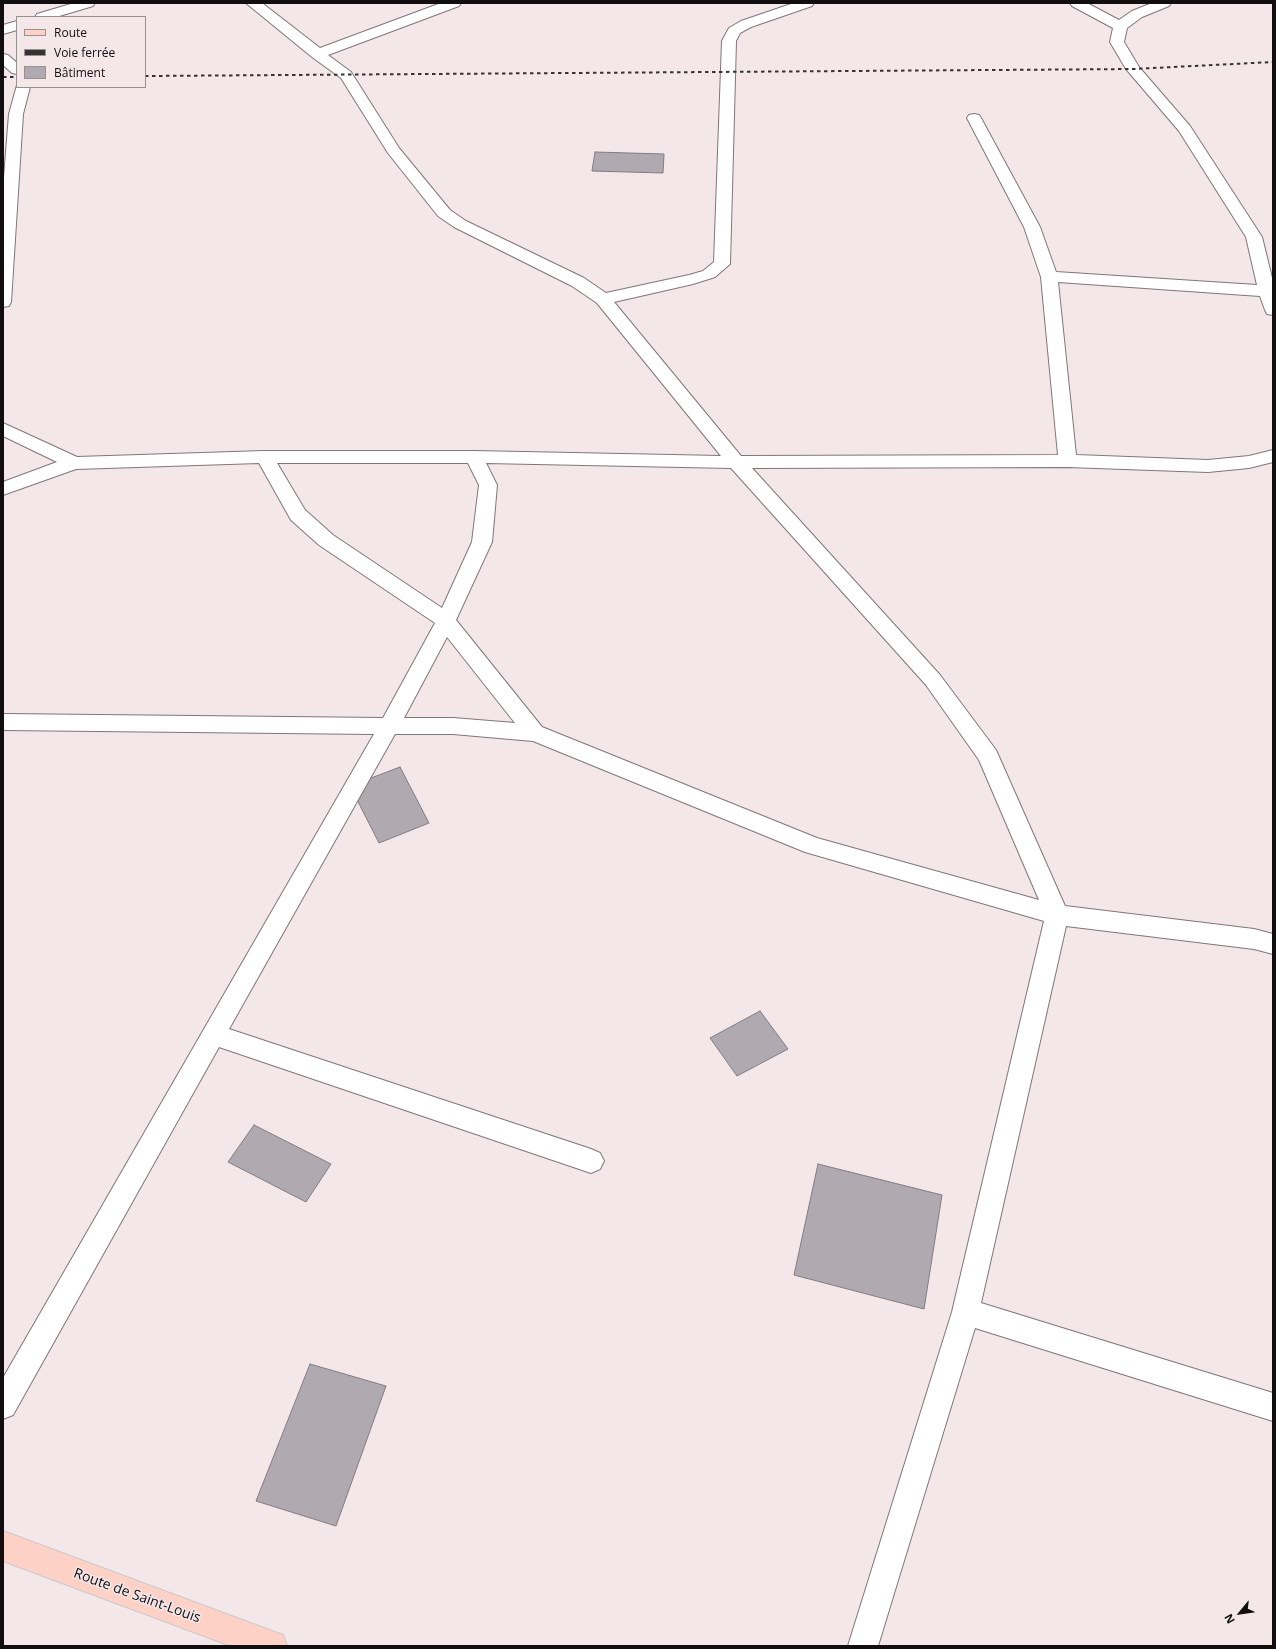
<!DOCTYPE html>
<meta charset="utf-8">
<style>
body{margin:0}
#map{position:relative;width:1276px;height:1649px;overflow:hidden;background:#f3e7ea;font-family:"Open Sans",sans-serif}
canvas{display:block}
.frame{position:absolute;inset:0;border:4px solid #120e0f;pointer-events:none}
.legend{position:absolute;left:16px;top:16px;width:130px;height:72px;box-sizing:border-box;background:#f3e7ea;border:1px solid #999092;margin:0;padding:5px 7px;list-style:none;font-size:12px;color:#120e0f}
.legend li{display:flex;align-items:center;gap:8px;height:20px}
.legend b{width:20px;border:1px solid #999092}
.north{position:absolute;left:1220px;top:1593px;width:40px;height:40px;-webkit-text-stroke:3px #f3e7ea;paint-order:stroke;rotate:241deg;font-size:11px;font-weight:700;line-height:16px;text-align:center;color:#120e0f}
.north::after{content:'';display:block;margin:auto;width:14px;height:18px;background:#120e0f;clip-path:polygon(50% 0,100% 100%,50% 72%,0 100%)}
</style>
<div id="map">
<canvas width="1276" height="1649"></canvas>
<div class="frame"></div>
<ul class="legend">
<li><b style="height:5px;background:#fed1c6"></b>Route</li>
<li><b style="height:5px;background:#363132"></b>Voie ferrée</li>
<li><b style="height:11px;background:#b0a9b0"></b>Bâtiment</li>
</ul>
<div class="north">N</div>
</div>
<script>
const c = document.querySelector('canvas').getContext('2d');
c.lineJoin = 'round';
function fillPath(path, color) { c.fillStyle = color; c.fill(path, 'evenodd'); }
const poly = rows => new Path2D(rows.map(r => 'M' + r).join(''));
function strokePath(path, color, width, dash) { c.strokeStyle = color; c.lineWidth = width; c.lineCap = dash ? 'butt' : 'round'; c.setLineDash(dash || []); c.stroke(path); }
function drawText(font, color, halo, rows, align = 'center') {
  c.font = font + ' "Open Sans",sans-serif'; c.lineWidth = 3; c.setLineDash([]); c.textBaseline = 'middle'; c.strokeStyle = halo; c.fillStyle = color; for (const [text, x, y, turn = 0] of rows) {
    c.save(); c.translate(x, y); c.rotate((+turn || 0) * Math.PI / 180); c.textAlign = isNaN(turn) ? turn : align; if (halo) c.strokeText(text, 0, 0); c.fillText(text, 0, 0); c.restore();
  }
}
const building = poly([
 [595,152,664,154,663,173,592,171,595,152],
 [400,767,429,823,379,843,350,786,400,767],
 [760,1011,788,1049,737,1076,710,1038,760,1011],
 [254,1125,331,1164,306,1202,228,1162,254,1125],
 [818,1164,942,1195,924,1309,794,1275,818,1164],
 [310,1364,386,1386,336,1526,256,1501,310,1364]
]);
fillPath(building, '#b0a9b0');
strokePath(building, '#837b82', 1);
const minor = poly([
 [74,3,95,3,93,6,56,17,35,17,37,14,74,3],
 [246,3,262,3,320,48,441,3,461,3,459,6,328,55,351,72,399,148,450,210,466,221,584,278,606,293,689,275,703,271,714,262,722,41,729,28,741,21,794,3,814,3,812,6,751,27,740,33,736,41,730,264,715,277,693,284,614,302,741,456,1058,455,1041,277,1024,227,967,118,969,115,974,114,979,115,981,118,1040,227,1056,272,1257,285,1246,237,1179,131,1126,69,1110,42,1113,28,1072,6,1070,3,1087,3,1119,20,1132,11,1152,3,1171,3,1169,6,1142,17,1127,28,1124,42,1139,67,1190,126,1262,237,1273,282,1273,315,1267,314,1265,310,1260,296,1058,282,1076,455,1208,460,1249,456,1273,450,1273,462,1249,468,1208,472,1068,467,752,468,940,675,996,750,1065,906,1254,929,1273,934,1273,954,1254,949,1066,926,981,1303,1273,1393,1273,1421,975,1328,878,1646,848,1646,952,1312,1044,921,805,852,533,741,453,734,395,734,229,1029,591,1149,600,1153,604,1161,600,1169,591,1173,219,1047,13,1415,3,1419,3,1378,374,734,3,730,3,714,383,718,435,623,319,545,291,520,259,463,76,469,3,495,3,482,57,462,3,436,3,423,77,457,264,451,474,451,721,456,597,303,572,286,454,227,438,216,388,153,341,78,312,57,246,3],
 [277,463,468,463,479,485,472,542,442,608,333,535,305,510,277,463],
 [486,463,731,468,926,685,979,760,1039,900,817,838,542,727,456,620,492,542,497,485,486,463],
 [447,637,515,723,453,718,404,718,447,637],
 [17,21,17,30,3,34,3,25,17,21],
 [3,54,8,55,17,63,17,74,12,73,3,65,3,54],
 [17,85,17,87,30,87,23,114,11,302,9,306,3,307,3,190,9,114,17,85]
]);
const primary = poly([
 [3,1531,272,1631,283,1635,287,1646,231,1646,3,1561,3,1531]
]);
strokePath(minor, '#807578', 2);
strokePath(primary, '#cbcaca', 2);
fillPath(minor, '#fff');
fillPath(primary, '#fed1c6');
strokePath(poly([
 [145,76,1133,69,1273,62],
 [3,77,17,77]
]), '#363132', 2, [3.5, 3.5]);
drawText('14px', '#120e0f', '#f3e7ea', [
 ["Route de Saint-Louis",137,1596,20]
]);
</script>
